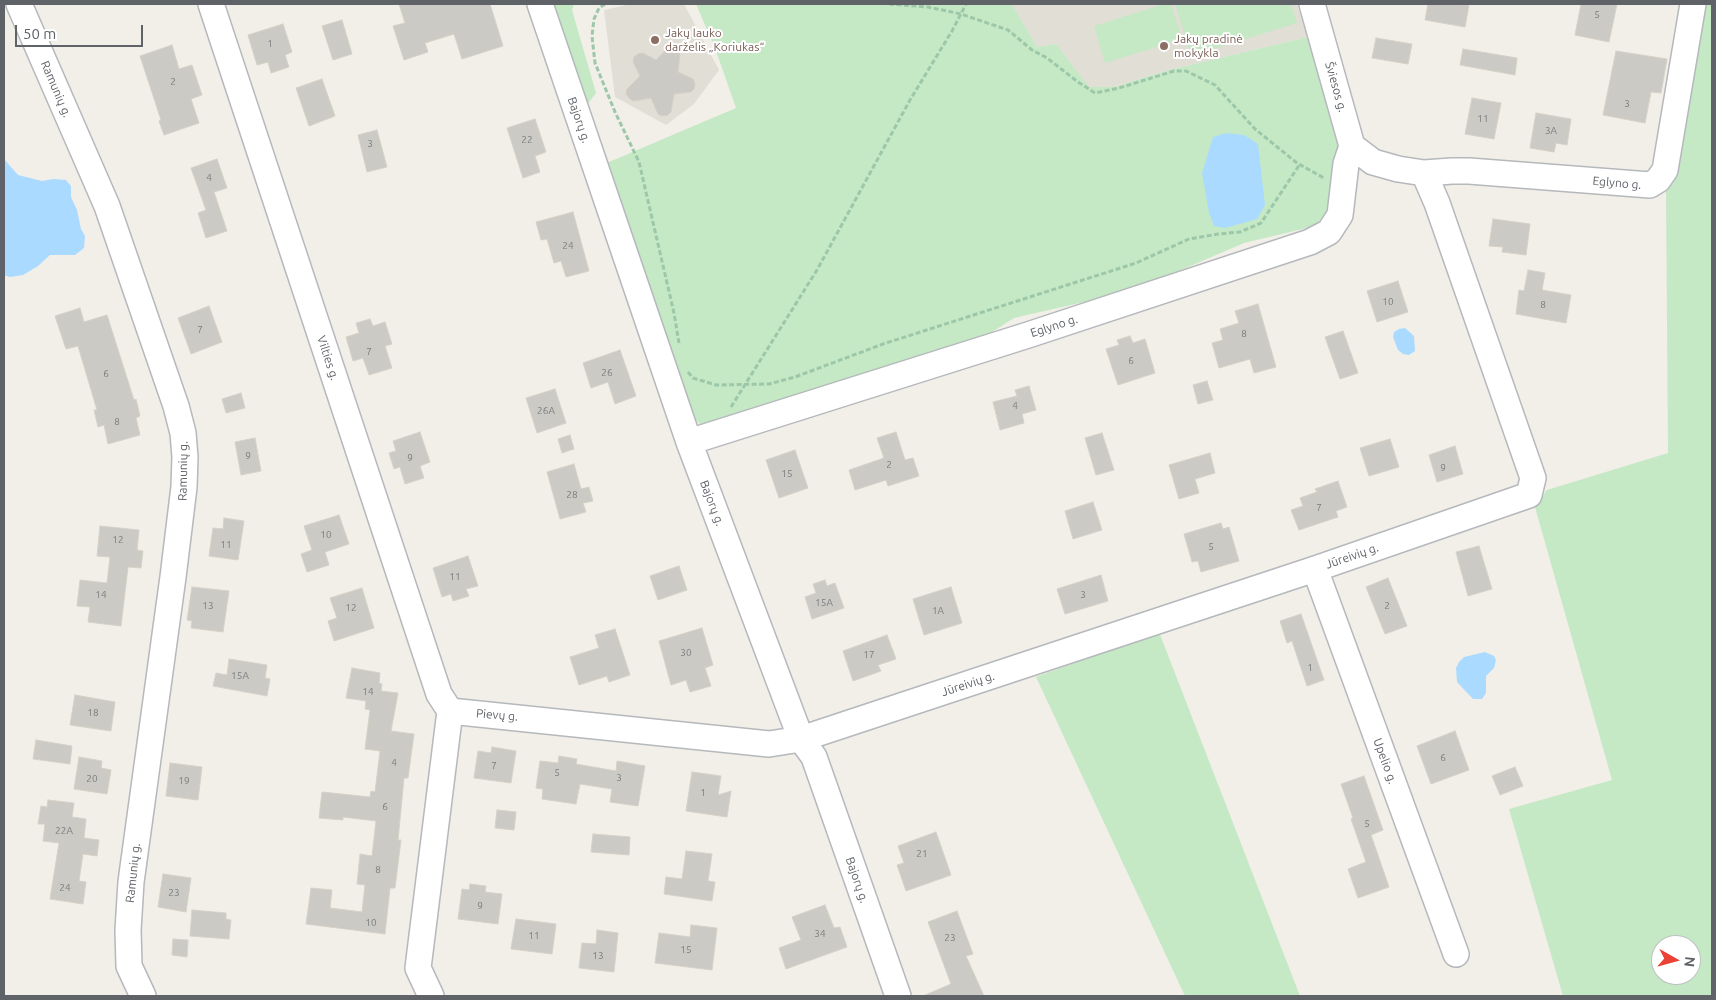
<!DOCTYPE html>
<meta charset="utf-8">
<style>
body{margin:0}
#map{position:relative;width:1716px;height:1000px;overflow:hidden;background:#f1efe8;font-family:Ubuntu,sans-serif}
canvas{display:block}
.frame{position:absolute;inset:0;border:5px solid #5f6368;pointer-events:none}
.north{position:absolute;left:1651px;top:935px;width:50px;height:50px;box-sizing:border-box;background:#fff;border:1px solid #bfc1c3;border-radius:50%;rotate:97deg;font-size:14px;font-weight:700;line-height:20px;text-align:center;color:#5f6368}
.north::after{content:'';display:block;margin:auto;width:18px;height:22px;background:#ea4335;clip-path:polygon(50% 0,100% 100%,50% 72%,0 100%)}
.scale{position:absolute;left:15px;top:25px;width:128px;height:22px;box-sizing:border-box;border:2px solid #5f6368;border-top:0;padding-left:6px;font-size:15px;line-height:18px;white-space:nowrap;color:#5f6368;-webkit-text-stroke:4px #fff;paint-order:stroke}
</style>
<div id="map">
<canvas width="1716" height="1000"></canvas>
<div class="frame"></div>
<div class="north">N</div>
<div class="scale">50 m</div>
</div>
<script>
const c = document.querySelector('canvas').getContext('2d');
c.lineJoin = 'round';
function fillPath(path, color) { c.fillStyle = color; c.fill(path, 'evenodd'); }
const poly = rows => new Path2D(rows.map(r => 'M' + r).join(''));
function strokePath(path, color, width, dash) { c.strokeStyle = color; c.lineWidth = width; c.lineCap = dash ? 'butt' : 'round'; c.setLineDash(dash || []); c.stroke(path); }
function drawText(font, color, halo, rows, align = 'center') {
  c.font = font + ' Ubuntu,sans-serif'; c.lineWidth = 4; c.setLineDash([]); c.textBaseline = 'middle'; c.strokeStyle = halo; c.fillStyle = color; for (const [text, x, y, turn = 0] of rows) {
    c.save(); c.translate(x, y); c.rotate((+turn || 0) * Math.PI / 180); c.textAlign = isNaN(turn) ? turn : align; if (halo) c.strokeText(text, 0, 0); c.fillText(text, 0, 0); c.restore();
  }
}
fillPath(poly([
 [631,4,684,4,719,70,694,104,666,125,615,97,604,10],
 [1012,4,1297,4,1308,37,1169,70,1114,87,1088,87,1056,44,1037,47]
]), '#e1ded6');
fillPath(poly([
 [548,4,574,4,572,10,596,93,583,110],
 [696,4,1012,4,1037,47,1056,44,1089,87,1114,87,1169,70,1308,37,1328,93,1340,152,1331,207,1315,226,1244,243,1132,291,1014,318,976,342,712,426,700,424,693,417,602,165,736,108,715,48],
 [1164,4,1171,4,1182,39,1105,63,1094,26],
 [1175,4,1291,4,1297,23,1191,56],
 [1695,4,1712,4,1712,996,1563,996,1509,809,1612,780,1535,507,1547,490,1668,453,1666,189],
 [1661,945,1691,945,1691,975,1661,975],
 [1159,632,1300,996,1185,996,1036,677]
]), '#c5e8c5');
fillPath(poly([
 [1226,133,1244,135,1258,144,1265,205,1257,219,1225,228,1214,226,1209,213,1202,173,1213,137],
 [4,159,18,175,42,181,54,179,66,180,71,186,71,197,77,210,81,229,85,236,84,248,75,255,50,255,38,266,23,275,10,277,4,275],
 [1405,328,1414,336,1415,351,1409,355,1403,354,1398,350,1393,337,1394,332,1399,329],
 [1485,652,1494,656,1496,660,1494,668,1486,676,1486,693,1482,699,1473,699,1457,682,1456,668,1459,662,1464,657]
]), '#aadaff');
const building = poly([
 [399,4,490,4,503,46,462,59,454,34,425,43,428,52,404,60,393,26,405,23,399,4],
 [1428,4,1469,5,1465,27,1425,20,1428,4],
 [1581,4,1617,4,1609,42,1575,35,1581,4],
 [342,20,352,54,333,60,322,26,342,20],
 [283,24,292,52,285,55,289,67,271,73,268,62,257,65,248,35,283,24],
 [1376,38,1412,44,1408,64,1372,58,1376,38],
 [172,45,179,69,192,65,202,95,191,99,199,123,164,135,159,121,161,120,140,56,172,45],
 [668,48,674,48,678,50,680,55,678,72,693,79,695,84,694,89,691,92,674,94,671,112,668,115,662,116,658,114,651,98,633,101,629,98,626,94,627,89,640,76,633,62,634,57,638,54,643,53,656,60,668,48],
 [1463,49,1517,58,1515,75,1460,65,1463,49],
 [1616,51,1667,59,1661,93,1651,92,1645,123,1603,115,1616,51],
 [322,79,335,116,309,126,296,88,322,79],
 [1472,98,1501,103,1494,139,1465,134,1472,98],
 [1536,113,1571,119,1567,145,1556,143,1554,152,1530,148,1536,113],
 [535,119,546,152,535,156,540,172,523,178,507,128,535,119],
 [377,130,387,167,367,172,358,135,377,130],
 [217,159,227,188,214,192,227,231,206,238,198,213,206,210,191,168,217,159],
 [573,212,589,271,566,277,561,261,554,263,547,239,541,240,536,222,573,212],
 [1493,219,1530,224,1526,255,1502,252,1503,247,1489,246,1493,219],
 [1528,270,1545,273,1542,290,1571,295,1566,323,1516,314,1519,290,1524,291,1528,270],
 [1398,281,1408,312,1377,322,1367,291,1398,281],
 [1258,304,1276,367,1254,373,1250,359,1219,368,1212,343,1223,340,1220,329,1239,323,1235,311,1258,304],
 [209,306,222,342,191,354,178,318,209,306],
 [80,308,84,322,107,315,134,400,136,399,140,416,136,418,140,435,108,444,104,425,98,427,94,410,97,410,78,346,66,349,55,316,80,308],
 [370,319,373,326,385,322,392,344,385,346,392,368,369,375,363,358,353,361,346,337,359,333,356,323,370,319],
 [1343,331,1358,373,1340,379,1325,337,1343,331],
 [1130,336,1133,343,1145,339,1155,373,1118,385,1106,349,1119,345,1117,340,1130,336],
 [620,350,636,396,615,404,608,382,591,388,583,363,620,350],
 [1207,381,1213,400,1198,404,1193,385,1207,381],
 [1029,386,1036,410,1022,414,1024,423,1000,430,993,402,1017,396,1015,390,1029,386],
 [555,389,566,423,537,433,526,398,555,389],
 [241,393,245,408,226,413,222,399,241,393],
 [420,432,430,462,420,466,424,478,405,484,400,467,394,469,389,453,396,451,393,441,420,432],
 [896,432,905,460,913,458,919,476,888,486,886,480,855,490,849,470,884,458,877,438,896,432],
 [1102,433,1114,470,1096,475,1085,438,1102,433],
 [570,435,574,449,562,453,558,439,570,435],
 [255,438,261,471,241,475,235,442,255,438],
 [1390,439,1399,467,1369,476,1360,448,1390,439],
 [1455,446,1463,474,1437,482,1429,455,1455,446],
 [795,450,808,488,779,498,766,460,795,450],
 [1210,453,1215,473,1195,479,1199,493,1179,499,1169,465,1210,453],
 [574,464,581,489,589,487,593,501,583,503,586,512,560,519,547,472,574,464],
 [1338,481,1347,507,1336,511,1338,517,1299,530,1291,510,1303,506,1300,498,1317,492,1315,489,1338,481],
 [1093,502,1102,530,1073,539,1065,511,1093,502],
 [339,515,349,544,325,552,329,565,307,572,301,554,312,550,304,526,339,515],
 [224,518,244,521,238,560,209,556,213,528,223,529,224,518],
 [1221,523,1223,529,1229,527,1239,561,1201,572,1198,561,1192,562,1184,534,1221,523],
 [100,526,139,530,137,550,143,551,141,568,128,567,121,626,88,622,90,607,77,606,80,580,107,583,110,557,97,556,100,526],
 [1479,546,1492,589,1468,596,1456,552,1479,546],
 [468,556,478,586,466,589,469,596,453,601,451,594,442,597,433,568,468,556],
 [679,566,687,590,658,600,650,576,679,566],
 [1101,575,1108,601,1065,614,1057,589,1101,575],
 [1388,578,1407,626,1385,634,1366,587,1388,578],
 [825,580,827,586,835,583,844,608,812,619,805,597,816,593,813,584,825,580],
 [192,587,229,591,223,632,191,628,192,621,187,620,192,587],
 [951,587,962,623,924,635,913,599,951,587],
 [362,588,374,628,334,641,328,621,337,618,330,598,362,588],
 [1301,614,1324,680,1307,686,1292,641,1287,643,1280,621,1301,614],
 [702,628,713,665,705,668,711,686,690,692,686,680,671,685,659,641,702,628],
 [615,629,630,675,609,682,607,676,579,685,570,657,599,648,595,635,615,629],
 [887,635,896,659,878,665,881,671,853,681,843,651,887,635],
 [229,659,267,665,265,678,270,679,267,696,213,686,216,673,227,675,229,659],
 [352,668,380,673,379,683,382,684,381,691,398,693,391,731,414,734,408,778,404,778,398,840,401,840,395,888,390,888,385,934,306,924,311,888,332,890,330,908,362,912,365,885,357,884,360,854,372,856,376,821,343,817,343,820,319,818,322,792,370,797,371,791,375,792,380,751,365,749,370,710,365,709,366,701,346,698,352,668],
 [75,695,115,702,111,731,70,725,75,695],
 [1455,731,1469,770,1431,784,1417,746,1455,731],
 [36,740,72,746,70,764,33,759,36,740],
 [492,747,516,751,511,783,474,778,478,751,491,753,492,747],
 [559,756,577,759,576,764,616,771,617,761,645,766,638,806,610,802,612,789,580,784,576,804,542,799,543,789,536,788,540,761,558,763,559,756],
 [79,757,102,761,101,768,111,770,107,794,74,789,79,757],
 [170,763,202,767,198,800,166,796,170,763],
 [1515,767,1523,786,1500,795,1492,776,1515,767],
 [692,772,721,776,718,795,731,791,727,817,686,811,692,772],
 [1364,776,1383,830,1371,835,1389,887,1358,898,1348,869,1366,862,1351,819,1353,818,1341,784,1364,776],
 [48,800,74,803,72,817,86,819,84,838,99,840,97,856,83,854,79,881,86,882,83,904,50,899,59,843,43,841,45,824,38,824,41,806,47,807,48,800],
 [497,810,516,812,514,830,495,828,497,810],
 [936,832,951,875,906,891,897,865,904,863,898,846,936,832],
 [593,834,630,837,629,855,591,852,593,834],
 [686,851,712,854,708,881,715,882,712,901,664,894,666,877,682,879,686,851],
 [163,874,191,878,186,912,158,907,163,874],
 [470,884,486,886,485,892,502,894,498,924,458,919,462,889,469,890,470,884],
 [825,905,834,928,840,927,847,947,786,969,779,948,801,940,792,917,825,905],
 [192,910,226,913,226,919,231,920,229,939,190,936,192,910],
 [957,911,973,954,966,956,984,996,923,996,951,984,928,922,957,911],
 [516,919,556,924,552,954,511,949,516,919],
 [691,925,717,928,712,970,655,963,659,933,690,937,691,925],
 [597,930,618,933,614,972,579,968,582,943,596,944,597,930],
 [173,939,188,940,187,957,172,955,173,939]
]);
fillPath(building, '#cccac5');
strokePath(building, '#d6d1c6', 1);
const minor = poly([
 [19,4,107,206,176,406,183,433,185,457,184,487,173,577,131,882,128,930,129,966,143,996],
 [211,4,439,694,450,711],
 [540,4,689,442,801,739,814,757,898,996],
 [1424,173,1452,171,1469,171,1650,185,1658,180,1665,170,1693,4],
 [689,442,1028,335,1310,242,1329,232,1340,215,1346,164,1352,146],
 [1315,569,1456,954],
 [450,711,769,744,801,739,1315,569,1529,495,1533,478,1437,203,1424,173,1398,169,1373,162,1352,146,1312,4],
 [431,996,418,968,450,711]
]);
strokePath(minor, '#b5b8bc', 28);
strokePath(poly([
 [605,4,599,8,594,19,592,36,595,63,615,112,639,162,674,313,679,343],
 [889,4,928,7,961,14,1008,30,1032,50,1047,58,1078,82,1095,93,1119,88,1174,71,1186,71,1215,85,1255,129,1297,163,1324,178],
 [688,372,693,378,716,385,769,384,795,377,883,344,1136,263,1189,239,1218,234,1240,232,1261,223,1300,164],
 [731,407,817,270,910,100,952,31,966,4]
]), '#9cc7a9', 3, [5, 2.5]);
strokePath(minor, '#fff', 25);
for (const [x, y, r, color] of [
 [655,40,5,"#8d6e63"],
 [1164,46,5,"#8d6e63"]
]) { const dot = new Path2D(); dot.arc(x, y, r, 0, 2 * Math.PI); c.fillStyle = color; c.fill(dot); strokePath(dot, '#fff', 2); }
drawText('10px', '#7a7d7f', null, [
 ["5",1597,15],
 ["1",270,44],
 ["2",173,82],
 ["3",1627,104],
 ["11",1483,119],
 ["3A",1551,131],
 ["22",527,140],
 ["3",370,144],
 ["4",209,178],
 ["24",568,246],
 ["10",1388,302],
 ["8",1543,305],
 ["7",200,330],
 ["8",1244,334],
 ["7",369,352],
 ["6",1131,361],
 ["26",607,373],
 ["6",106,374],
 ["4",1015,406],
 ["26A",546,411],
 ["8",117,422],
 ["9",248,456],
 ["9",410,458],
 ["2",889,465],
 ["9",1443,468],
 ["15",787,474],
 ["28",572,495],
 ["7",1319,508],
 ["10",326,535],
 ["12",118,540],
 ["11",226,545],
 ["5",1211,547],
 ["11",455,577],
 ["14",101,595],
 ["3",1083,595],
 ["15A",824,603],
 ["13",208,606],
 ["2",1387,606],
 ["12",351,608],
 ["1A",938,611],
 ["30",686,653],
 ["17",869,655],
 ["1",1310,668],
 ["15A",240,676],
 ["14",368,692],
 ["18",93,713],
 ["6",1443,758],
 ["4",394,763],
 ["7",494,766],
 ["5",557,773],
 ["3",619,778],
 ["20",92,779],
 ["19",184,781],
 ["1",703,793],
 ["6",385,807],
 ["5",1367,824],
 ["22A",64,831],
 ["21",922,854],
 ["8",378,870],
 ["24",65,888],
 ["23",174,893],
 ["9",480,906],
 ["10",371,923],
 ["34",820,934],
 ["11",534,936],
 ["23",950,938],
 ["15",686,950],
 ["13",598,956]
]);
drawText('12px', '#785e54', '#fff', [
 ["Jakų lauko",665,33],
 ["darželis „Koriukas“",665,47],
 ["Jakų pradinė",1174,39],
 ["mokykla",1174,53]
], 'left');
drawText('12px', '#5f6368', '#fff', [
 ["Šviesos g.",1336,87,74],
 ["Ramunių g.",56,89,67],
 ["Bajorų g.",579,120,71],
 ["Eglyno g.",1617,183,5],
 ["Eglyno g.",1054,326,-18],
 ["Vilties g.",328,358,72],
 ["Ramunių g.",183,471,-89],
 ["Bajorų g.",712,503,69],
 ["Jūreivių g.",1352,556,-19],
 ["Jūreivių g.",968,684,-18],
 ["Pievų g.",497,715,5],
 ["Upelio g.",1385,761,70],
 ["Ramunių g.",133,873,-84],
 ["Bajorų g.",857,880,71]
]);
</script>
